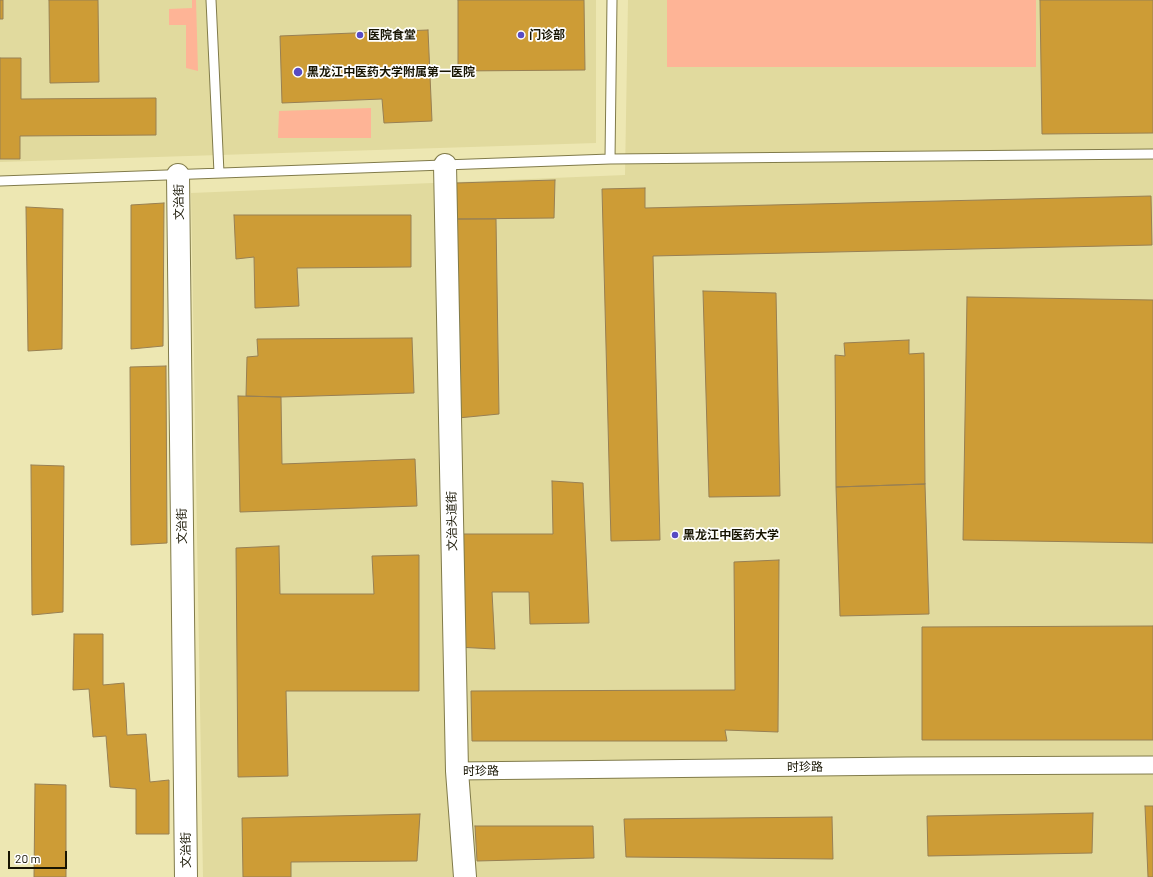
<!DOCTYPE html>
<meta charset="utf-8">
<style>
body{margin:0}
#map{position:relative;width:1153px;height:877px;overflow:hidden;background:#ede7b2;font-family:Barlow,sans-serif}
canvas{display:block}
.scale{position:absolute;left:8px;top:851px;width:59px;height:18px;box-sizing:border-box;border:2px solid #171402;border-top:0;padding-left:5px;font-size:12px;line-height:14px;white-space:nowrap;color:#171402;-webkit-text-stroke:3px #fff;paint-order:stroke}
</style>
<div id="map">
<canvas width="1153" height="877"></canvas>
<div class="scale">20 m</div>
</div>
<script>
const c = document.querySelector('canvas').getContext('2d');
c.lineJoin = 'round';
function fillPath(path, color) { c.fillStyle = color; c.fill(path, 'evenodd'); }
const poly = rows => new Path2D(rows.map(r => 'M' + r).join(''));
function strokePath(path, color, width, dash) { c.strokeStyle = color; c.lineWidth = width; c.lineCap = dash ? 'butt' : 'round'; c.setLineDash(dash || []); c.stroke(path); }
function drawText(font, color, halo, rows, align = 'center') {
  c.font = font + ' Barlow,"Noto Sans SC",sans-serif'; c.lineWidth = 3.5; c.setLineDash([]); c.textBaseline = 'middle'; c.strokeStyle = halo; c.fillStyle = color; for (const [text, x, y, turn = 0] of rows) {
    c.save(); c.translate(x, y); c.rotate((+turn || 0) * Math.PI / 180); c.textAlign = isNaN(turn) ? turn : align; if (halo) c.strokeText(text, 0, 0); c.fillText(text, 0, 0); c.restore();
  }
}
fillPath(poly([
 [0,0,596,0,596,143,0,162],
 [628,0,1153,0,1153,877,203,877,191,193,625,175]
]), '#e1da9e');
fillPath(poly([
 [192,0,196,0,198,71,186,68,186,25,169,25,169,9,192,8],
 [667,0,1036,0,1036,67,667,67],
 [371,108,371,138,278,138,279,111]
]), '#feb496');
const building = poly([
 [0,0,3,0,3,19,0,19,0,0],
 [49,0,98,0,99,82,50,83,49,0],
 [458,0,584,0,585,70,458,71,458,0],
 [1040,0,1153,0,1153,133,1042,134,1040,0],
 [428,30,432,121,384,123,382,99,282,103,280,36,428,30],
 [0,58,21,58,21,99,156,98,156,135,20,136,20,159,0,159,0,58],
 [555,180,554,218,457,219,456,183,555,180],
 [645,188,645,208,1151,196,1152,245,653,256,660,540,611,541,602,189,645,188],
 [164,203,163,346,131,349,131,205,164,203],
 [26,207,63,209,62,349,28,351,26,207],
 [234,215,411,215,411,267,297,268,299,306,255,308,254,257,236,259,234,215],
 [457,219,496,219,499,414,458,418,457,219],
 [703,291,776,293,780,496,709,497,703,291],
 [967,297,1153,300,1153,543,963,540,967,297],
 [412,338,414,393,281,397,246,396,247,357,258,356,257,339,412,338],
 [909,340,909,354,924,353,925,484,836,487,835,355,845,356,844,343,909,340],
 [166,366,167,543,131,545,130,367,166,366],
 [238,396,281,397,282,464,415,459,417,506,240,512,238,396],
 [31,465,64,466,63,612,32,615,31,465],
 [552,481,583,483,589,623,530,624,529,592,492,592,495,649,456,647,457,534,553,534,552,481],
 [925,484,929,614,840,616,836,487,925,484],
 [279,546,280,594,374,594,372,556,419,555,419,691,286,691,288,776,238,777,236,548,279,546],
 [779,560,778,732,725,730,727,741,472,741,471,691,735,690,734,562,779,560],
 [1153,626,1153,740,922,740,922,627,1153,626],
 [74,634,103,634,103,685,124,683,127,735,146,734,150,782,169,780,169,834,136,834,136,789,110,787,106,736,93,737,89,689,73,690,74,634],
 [35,784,66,785,66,877,34,877,35,784],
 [1145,806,1153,806,1153,877,1148,877,1145,806],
 [1093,813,1092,853,928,856,927,816,1093,813],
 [420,814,417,861,291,862,291,877,243,877,242,818,420,814],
 [832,817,833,859,626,857,624,819,832,817],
 [475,826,593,826,594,858,477,861,475,826]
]);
fillPath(building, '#cd9c36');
strokePath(building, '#988053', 1);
const lane = poly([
 [211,0,219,173],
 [610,159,612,0],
 [0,181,610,159,1153,154]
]);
const street = poly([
 [457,771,907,766,1153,765]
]);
const secondary = poly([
 [445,165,457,771,465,877],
 [178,175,186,877]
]);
strokePath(lane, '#817b4a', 11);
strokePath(street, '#817b4a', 19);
strokePath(secondary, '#817b4a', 24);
strokePath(lane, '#fff', 9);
strokePath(street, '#fff', 17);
strokePath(secondary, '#fff', 22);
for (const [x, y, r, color] of [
 [360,35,4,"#584bc3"],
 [521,35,4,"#584bc3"],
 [298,72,5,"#584bc3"],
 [675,535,4,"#584bc3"]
]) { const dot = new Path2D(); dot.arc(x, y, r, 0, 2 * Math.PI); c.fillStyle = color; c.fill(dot); strokePath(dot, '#fff', 1.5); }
drawText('bold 12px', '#171402', '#fff', [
 ["医院食堂",368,35],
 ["门诊部",529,35],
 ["黑龙江中医药大学附属第一医院",307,72],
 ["黑龙江中医药大学",683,535]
], 'left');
drawText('12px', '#171402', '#fff', [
 ["文治街",179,202,-91],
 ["文治头道街",452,521,-91],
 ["文治街",182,526,-91],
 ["时珍路",805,767,-1],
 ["时珍路",481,771,-1],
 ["文治街",186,850,-91]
]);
</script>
